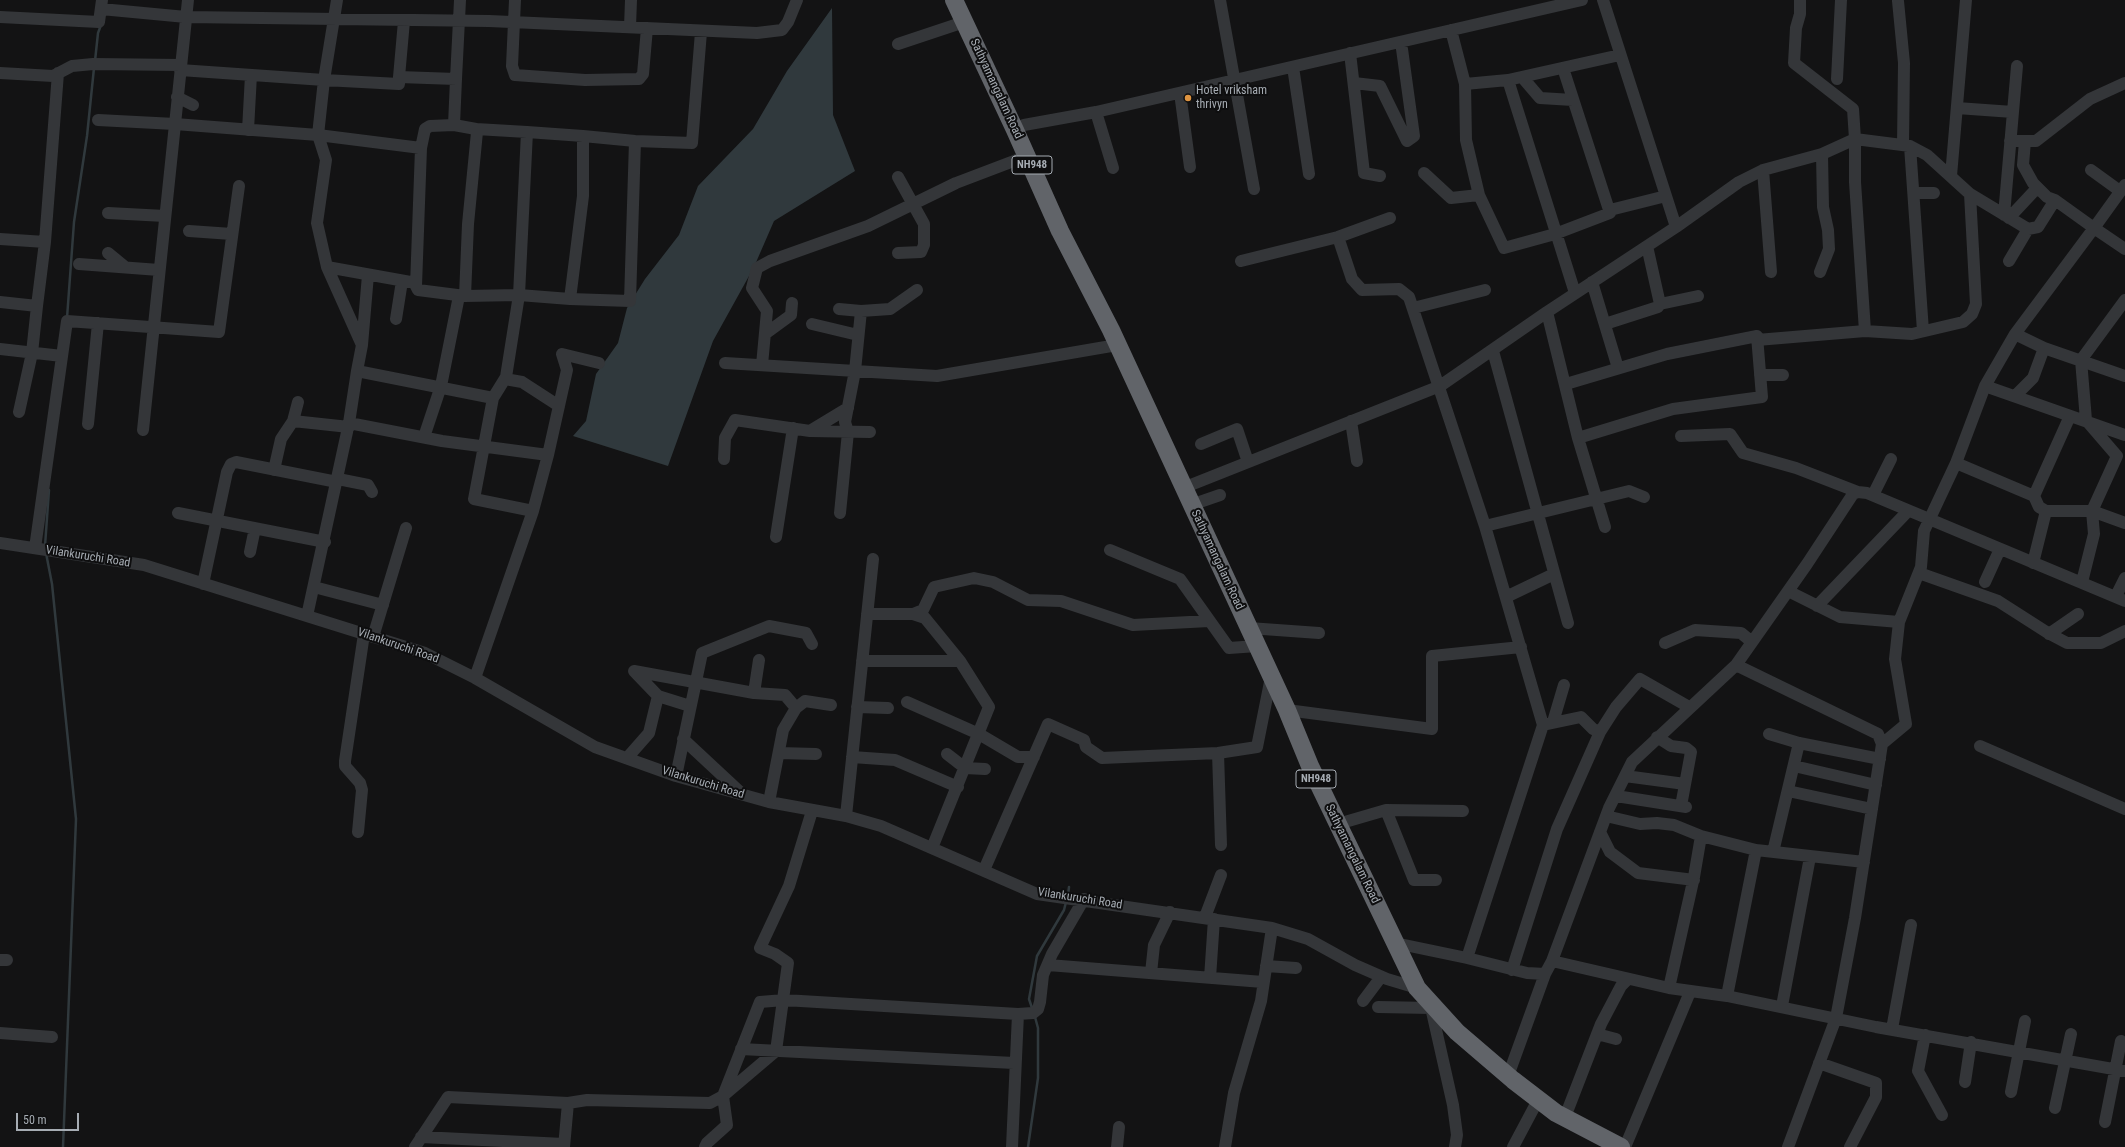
<!DOCTYPE html>
<style>
body{margin:0}
#map{position:relative;width:2125px;height:1147px;overflow:hidden;background:#131314;font-family:"Roboto Condensed",sans-serif}
canvas{display:block}
.scale{position:absolute;left:16px;top:1113px;width:63px;height:18px;box-sizing:border-box;border:2px solid #a6acb3;border-top:0;padding-left:5px;font-size:12px;line-height:14px;white-space:nowrap;color:#a6acb3;-webkit-text-stroke:3px #0e0e0f;paint-order:stroke}
</style>
<div id="map">
<canvas width="2125" height="1147"></canvas>
<div class="scale">50 m</div>
</div>
<script>
const c = document.querySelector('canvas').getContext('2d');
c.lineJoin = 'round';
function fillPath(path, color) { c.fillStyle = color; c.fill(path, 'evenodd'); }
const poly = rows => new Path2D(rows.map(r => 'M' + r).join(''));
function strokePath(path, color, width, dash) { c.strokeStyle = color; c.lineWidth = width; c.lineCap = dash ? 'butt' : 'round'; c.setLineDash(dash || []); c.stroke(path); }
function drawText(font, color, halo, rows, align = 'center') {
  c.font = font + ' "Roboto Condensed",sans-serif'; c.lineWidth = 4; c.setLineDash([]); c.textBaseline = 'middle'; c.strokeStyle = halo; c.fillStyle = color; for (const [text, x, y, turn = 0] of rows) {
    c.save(); c.translate(x, y); c.rotate((+turn || 0) * Math.PI / 180); c.textAlign = isNaN(turn) ? turn : align; if (halo) c.strokeText(text, 0, 0); c.fillText(text, 0, 0); c.restore();
  }
}
fillPath(poly([
 [832,8,833,115,855,171,774,221,754,267,713,341,668,466,573,436,586,421,596,374,618,343,627,308,645,279,679,235,698,186,753,129,787,71]
]), '#30393d');
strokePath(poly([
 [95,61,98,33,101,25],
 [67,318,74,222,87,136,94,68],
 [45,546,49,490],
 [46,553,52,584,76,819,63,1147],
 [1068,895,1069,887],
 [1032,1008,1029,999,1037,956,1064,910,1066,902],
 [1028,1147,1038,1078,1038,1028,1035,1017]
]), '#30393d', 2.5);
strokePath(poly([
 [515,0,512,66,515,75,585,80,639,79,643,74,647,28],
 [1220,0,1254,189],
 [1603,0,1676,227],
 [1800,0,1800,14,1796,28,1794,63,1853,109,1855,139,1855,182,1865,331],
 [1898,1,1904,63,1903,145],
 [101,9,186,17,489,21,757,33,782,30,788,22,797,0],
 [0,17,99,22,102,0],
 [630,27,631,0],
 [1451,30,1465,84,1466,140,1479,195,1504,248,1555,234,1610,213,1563,68],
 [898,44,964,22],
 [1350,53,1364,173,1380,176],
 [1293,67,1309,174],
 [180,70,324,80,337,0],
 [0,73,53,76,72,66,93,64,181,65],
 [399,77,404,21],
 [1522,77,1540,98,1573,100],
 [456,79,454,125,476,129,477,132,468,224,465,296,519,295,527,132,476,129],
 [1837,79,1841,0],
 [1508,80,1575,293],
 [1354,83,1380,86,1407,141,1414,136,1402,49],
 [1465,84,1508,80,1620,55],
 [1180,93,1190,167],
 [177,97,193,105],
 [1957,108,2013,112],
 [1096,112,1113,168],
 [98,120,175,124,318,135,324,80,399,84,399,77,456,79,460,0],
 [454,125,430,126,425,129,421,148,416,286,418,290,465,296],
 [1024,125,1096,112,1582,0],
 [248,130,251,75],
 [527,132,583,136],
 [2010,141,2036,141,2090,99,2125,83],
 [2025,141,2023,165,2033,183,2047,197,2055,200],
 [1910,146,1923,331],
 [1763,170,1771,272],
 [2091,170,2120,191],
 [1424,173,1451,198,1479,195],
 [1951,176,1966,0],
 [898,177,924,224,924,245,921,252,898,253],
 [1914,193,1934,193],
 [1610,210,1666,196],
 [108,213,165,216],
 [2004,215,2017,66],
 [2009,218,2037,188],
 [189,231,232,234],
 [1338,237,1352,279,1362,290,1399,289,1409,297,1485,526,1543,725,1467,958,1395,943],
 [0,239,45,242],
 [108,253,125,267],
 [1241,261,1338,237,1390,218],
 [2009,261,2028,229],
 [79,264,159,270],
 [327,267,416,283],
 [1820,272,1829,249,1828,230,1823,207,1822,154],
 [1592,282,1618,368],
 [570,299,583,196,583,136,635,141,692,143,701,32],
 [0,302,37,306],
 [1660,304,1698,296],
 [1413,308,1485,290],
 [839,309,861,311,890,309,917,290],
 [1547,312,1578,438,1605,527],
 [396,319,402,281],
 [812,324,858,335],
 [1605,324,1658,307,1660,304,1647,246],
 [765,334,791,315,792,303],
 [2015,334,2044,348,2125,376],
 [1757,340,1865,331,1912,334,1963,322,1972,314,1976,304,1970,194],
 [362,345,327,267,317,223,326,160,318,135,421,148],
 [0,349,62,356],
 [1493,351,1568,623],
 [725,363,937,376,1117,345],
 [762,365,767,311,752,288,757,268,770,261,868,226,956,183,1027,156],
 [357,371,362,345,368,275],
 [1760,375,1783,375],
 [505,379,522,382,559,406],
 [1566,384,1667,354,1757,336,1762,397,1673,409,1578,438],
 [1985,386,2125,435],
 [2015,396,2033,378,2044,348],
 [19,412,32,353,37,306,45,242,58,73],
 [293,421,349,427],
 [1351,421,1357,461],
 [349,423,442,441,548,455],
 [88,424,98,323],
 [143,430,188,0],
 [810,431,848,408],
 [1681,436,1730,434,1743,453,1796,468,1858,492],
 [424,437,441,386,459,296],
 [1201,444,1237,429,1248,462],
 [724,459,725,438,735,420,810,431,870,432],
 [1956,463,2034,496],
 [274,470,281,439,293,421,298,402],
 [338,479,368,485,372,492],
 [1183,488,1440,386,1547,312,1676,227,1739,182,1763,170,1822,154,1855,139,1910,146,1927,155,1970,194,2028,229,2038,227,2055,200,2094,228,2125,185],
 [1873,495,1891,459],
 [1191,505,1220,495],
 [533,511,548,455,567,370,562,354,599,363],
 [2046,511,2092,511,2125,523],
 [178,513,325,542],
 [840,513,848,432,845,422,855,371,861,311],
 [1485,526,1629,491,1644,497],
 [776,537,793,428],
 [0,543,144,565,425,653,475,678,595,747,676,776,769,802,846,816,881,826,1037,894,1272,928,1308,939,1355,965,1387,979,1417,988],
 [35,548,67,321,219,332,239,186],
 [1110,550,1180,579,1229,648,1257,646],
 [250,552,255,528],
 [2033,563,2046,511,2039,507,2034,496,2070,416],
 [1919,573,1998,601,2048,633,2067,643,2101,643,2125,631],
 [1985,582,2000,549],
 [2082,582,2094,534,2092,511,2117,456,2086,420,2081,360,2125,300],
 [203,584,227,472,231,464,236,462,337,482],
 [314,587,383,605],
 [1788,591,1840,617,1899,622],
 [2116,596,2125,578],
 [1506,597,1554,574],
 [1817,606,1908,511],
 [867,614,913,614,925,618,960,661,989,707,932,848],
 [913,614,923,610,934,587,974,578,993,582,1028,600,1061,601,1133,625,1209,621],
 [307,616,349,423,357,371,493,398,506,377,519,295,570,299,630,301,635,141],
 [1249,628,1319,633],
 [2049,634,2078,614],
 [373,637,406,528],
 [1665,643,1695,630,1741,633,1752,642],
 [862,661,960,661],
 [1736,665,1878,734,1882,744,1855,918,1836,1018,1788,1147],
 [475,678,533,511,474,499,493,398],
 [754,693,759,660],
 [907,702,979,734,1018,757,1034,757],
 [690,706,658,696,634,671,754,693,785,695,796,708],
 [857,707,888,708],
 [1287,710,1432,729,1432,656,1521,647],
 [1553,722,1564,685],
 [1543,725,1581,717,1593,729,1600,732],
 [1769,734,1799,743,1880,759],
 [1657,737,1671,746,1686,748,1691,752,1681,806],
 [683,739,741,793],
 [1882,744,1906,724,1895,659,1899,622,1921,567,1924,531,1956,463,1985,386,2015,334,2094,228,2125,249],
 [1980,746,2125,809],
 [779,753,816,754],
 [1218,753,1221,845],
 [947,754,965,768,985,769],
 [852,757,895,760,958,787],
 [627,758,649,733,658,696],
 [1794,766,1876,785],
 [676,776,702,653,769,626,806,633,812,644],
 [1625,776,1685,784],
 [1788,791,1872,809],
 [1616,796,1686,807],
 [769,802,783,730,796,708,805,701,831,705],
 [1386,810,1414,880,1436,880],
 [846,816,873,559],
 [1606,816,1640,824,1657,823,1674,825,1701,836],
 [1338,824,1386,810,1463,811],
 [358,832,362,790,360,783,345,766,345,761,364,634],
 [1600,832,1610,852,1638,873,1694,880],
 [1773,852,1799,743],
 [984,870,1048,724,1084,740,1086,747,1102,758,1218,753,1257,747,1271,677],
 [1205,917,1221,875],
 [1467,958,1527,973,1545,974,1552,961,1609,808,1632,762,1736,665,1807,564,1853,494,1858,492,1867,493,2125,601],
 [0,960,7,960],
 [1552,961,1669,988,1727,996,1876,1027,2125,1071],
 [1048,965,1263,982],
 [1266,966,1296,968],
 [1512,970,1557,829,1600,732,1616,707,1640,679,1689,707],
 [1151,973,1154,945,1170,912],
 [1210,978,1214,919],
 [1669,988,1694,877,1701,836,1756,850,1864,862],
 [1727,996,1756,850],
 [1363,1001,1381,977],
 [1430,1003,1453,1105,1457,1135,1455,1147],
 [1782,1006,1810,857],
 [1378,1007,1431,1008],
 [1892,1029,1911,925],
 [0,1033,52,1037],
 [1597,1034,1616,1039],
 [1925,1035,1918,1071,1942,1115],
 [741,1049,1014,1063],
 [1819,1063,1876,1083,1876,1097,1850,1147],
 [1508,1076,1545,974],
 [1965,1082,1971,1042],
 [2011,1092,2025,1021],
 [2055,1108,2071,1034],
 [1565,1117,1601,1024,1621,986,1627,980],
 [2105,1122,2121,1041],
 [421,1137,564,1144],
 [415,1147,448,1097,568,1103,587,1100,710,1103,723,1096,776,1051,788,963,775,954,760,948,789,886,812,811],
 [564,1147,568,1103],
 [705,1147,707,1143,727,1125,723,1096,760,1002,784,1000,1018,1014,1033,1013,1038,1009,1040,1002,1043,975,1052,954,1084,899],
 [1012,1147,1018,1014],
 [1117,1147,1119,1127],
 [1225,1147,1234,1093,1261,1001,1272,928],
 [1513,1147,1538,1100],
 [1625,1147,1690,992]
]), '#343639', 12);
strokePath(poly([
 [954,0,1015,130,1060,231,1111,330,1287,710,1310,766,1417,988,1457,1032,1513,1080,1556,1113,1621,1147]
]), '#616469', 18);
for (const [x, y, r, color] of [
 [1188,98,4,"#de9441"]
]) { const dot = new Path2D(); dot.arc(x, y, r, 0, 2 * Math.PI); c.fillStyle = color; c.fill(dot); strokePath(dot, '#0e0e0f', 1.5); }
for (const [x, y, w] of [
 [1032,165,40],
 [1316,779,40]
]) { const box = new Path2D(); box.roundRect(x - w / 2, y - 9, w, 18, 3); c.fillStyle = '#0e0e0f'; c.fill(box); strokePath(box, '#a6acb3', 1); }
drawText('bold 11px', '#a6acb3', null, [
 ["NH948",1032,165],
 ["NH948",1316,779]
]);
drawText('12px', '#a6acb3', '#0e0e0f', [
 ["Sathyamangalam Road",996,89,65],
 ["Vilankuruchi Road",88,557,9],
 ["Sathyamangalam Road",1217,560,65],
 ["Vilankuruchi Road",398,646,19],
 ["Vilankuruchi Road",703,783,17],
 ["Sathyamangalam Road",1352,854,64],
 ["Vilankuruchi Road",1080,899,9]
]);
drawText('12px', '#a6acb3', '#0e0e0f', [
 ["Hotel vriksham",1196,91],
 ["thrivyn",1196,105]
], 'left');
</script>
